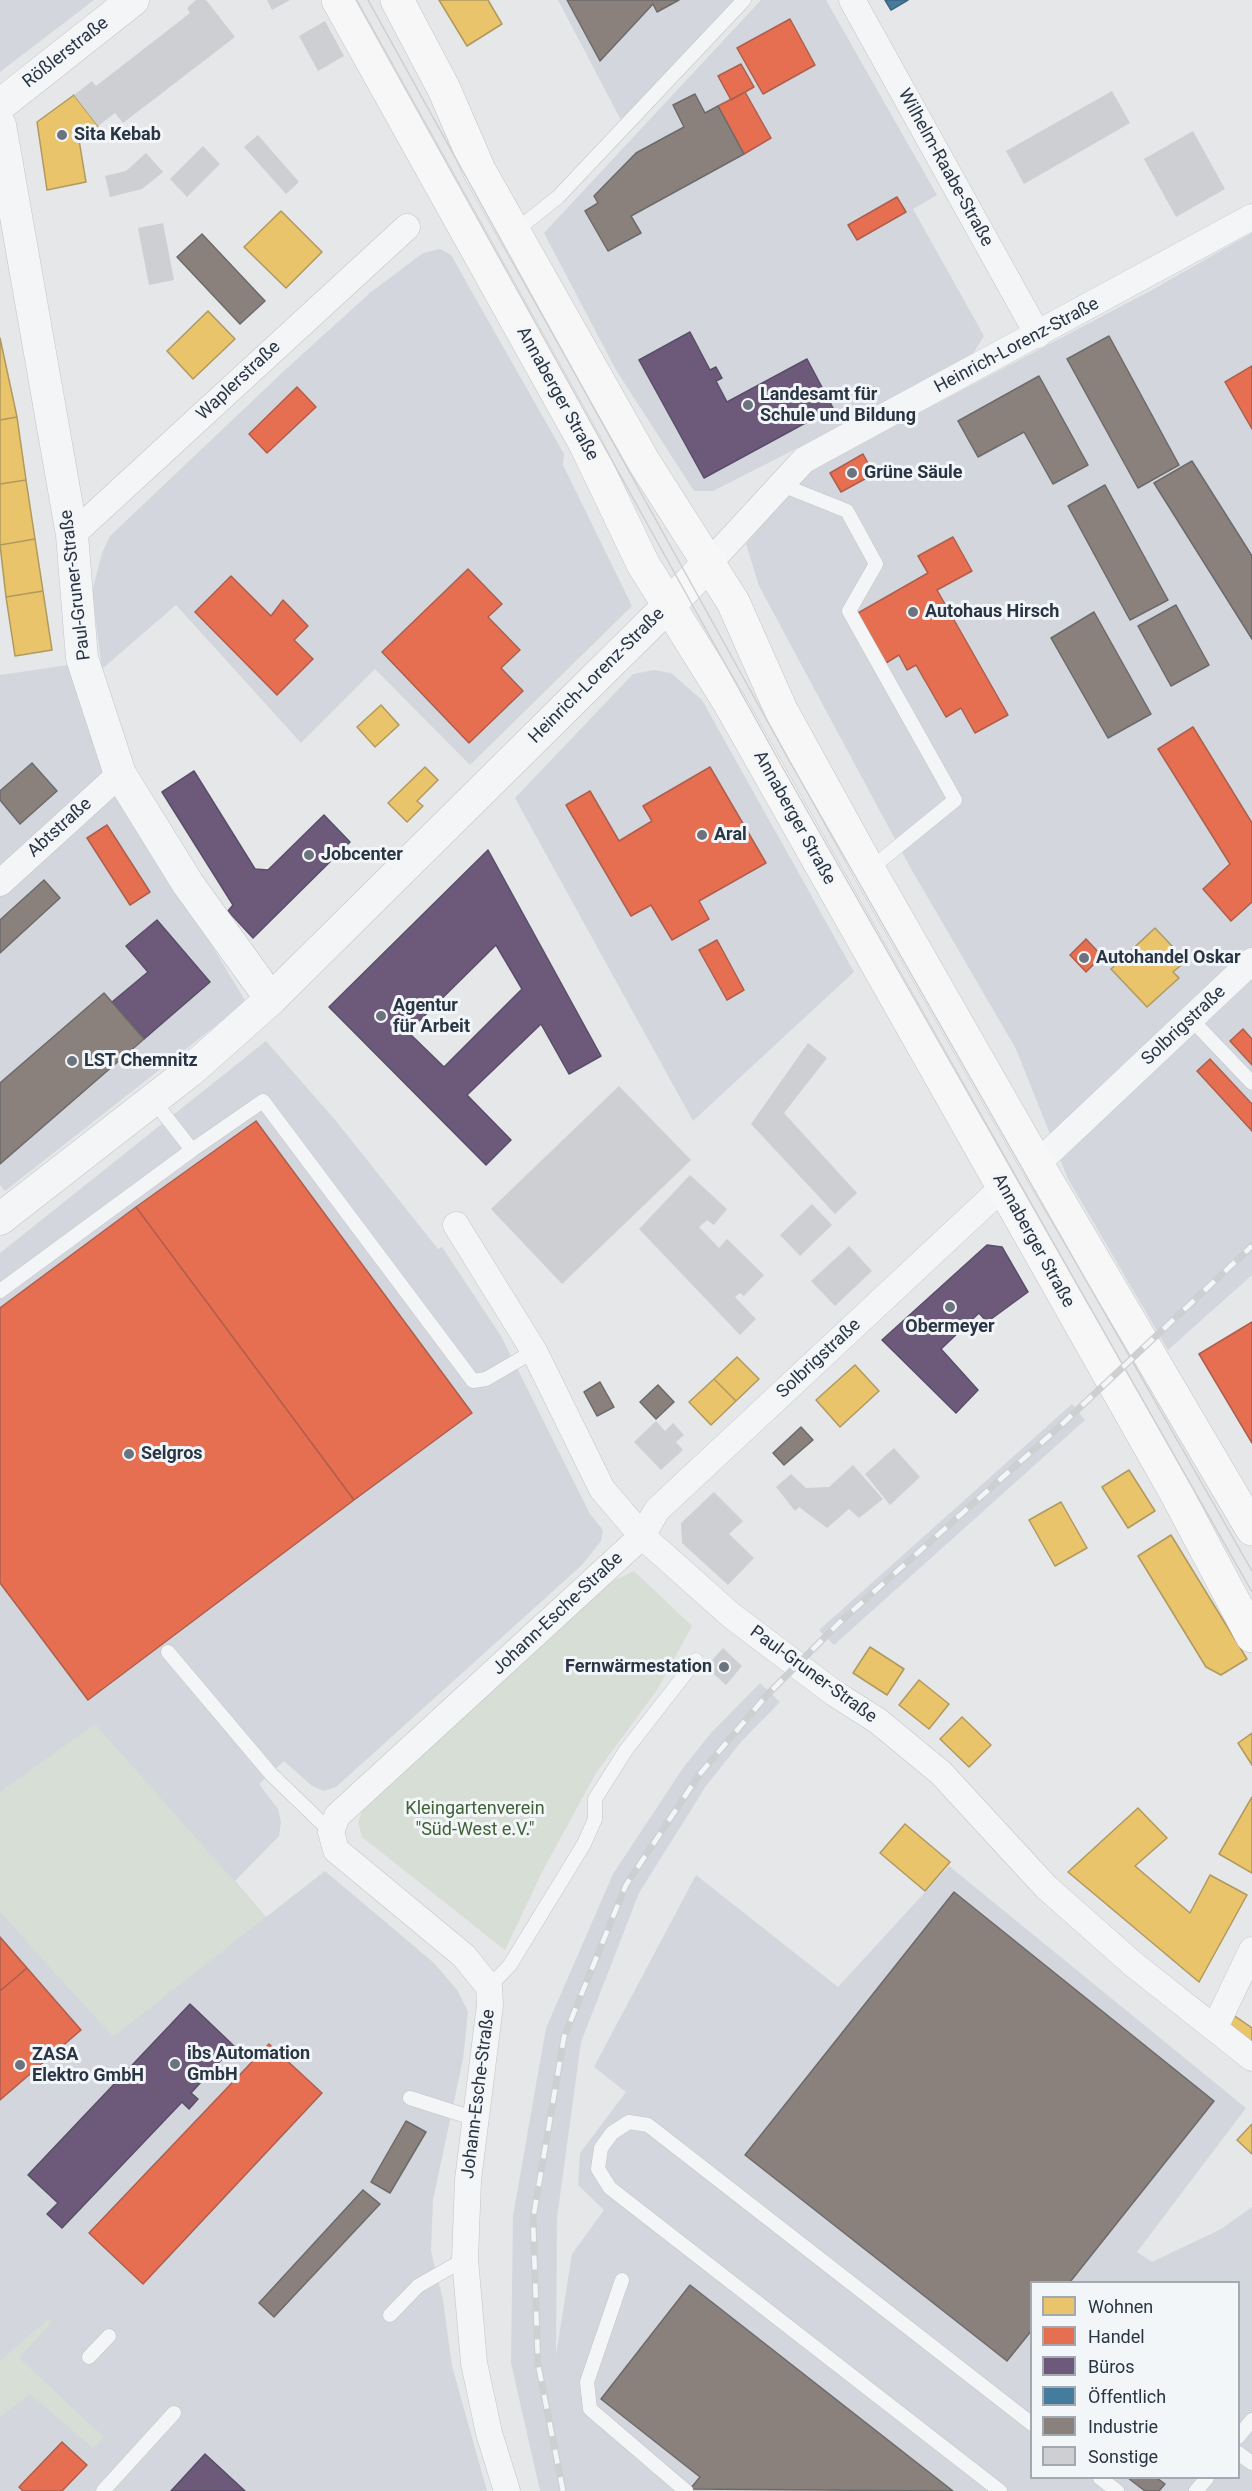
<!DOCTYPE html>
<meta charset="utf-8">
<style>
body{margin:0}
#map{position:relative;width:1252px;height:2491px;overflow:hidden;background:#e5e7e9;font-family:Roboto,sans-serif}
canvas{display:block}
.legend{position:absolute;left:1030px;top:2281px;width:210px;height:198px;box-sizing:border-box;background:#f3f6f9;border:2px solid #a3a9b1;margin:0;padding:8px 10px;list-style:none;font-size:18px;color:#2a3544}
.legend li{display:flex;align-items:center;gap:12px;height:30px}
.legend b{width:30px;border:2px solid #a3a9b1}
</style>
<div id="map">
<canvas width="1252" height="2491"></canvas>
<ul class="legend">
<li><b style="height:16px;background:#e9c46a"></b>Wohnen</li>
<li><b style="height:16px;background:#e76f51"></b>Handel</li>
<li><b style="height:16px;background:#6d597a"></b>Büros</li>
<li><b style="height:16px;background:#457b9d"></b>Öffentlich</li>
<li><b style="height:16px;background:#8a817c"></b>Industrie</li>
<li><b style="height:16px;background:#cdcfd2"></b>Sonstige</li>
</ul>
</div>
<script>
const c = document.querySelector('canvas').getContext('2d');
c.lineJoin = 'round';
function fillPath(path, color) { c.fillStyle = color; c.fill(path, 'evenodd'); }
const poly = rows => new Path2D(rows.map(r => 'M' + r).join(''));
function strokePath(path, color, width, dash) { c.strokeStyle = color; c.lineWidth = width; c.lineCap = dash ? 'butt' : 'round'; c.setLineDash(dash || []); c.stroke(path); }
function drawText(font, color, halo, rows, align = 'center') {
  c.font = font + ' Roboto,sans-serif'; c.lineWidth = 6; c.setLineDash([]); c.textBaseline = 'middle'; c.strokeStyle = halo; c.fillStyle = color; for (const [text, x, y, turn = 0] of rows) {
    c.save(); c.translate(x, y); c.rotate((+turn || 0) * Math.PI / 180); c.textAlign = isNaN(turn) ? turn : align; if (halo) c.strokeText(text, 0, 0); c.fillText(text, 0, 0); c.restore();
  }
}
fillPath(poly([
 [0,0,94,0,0,72],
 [558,0,742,0,624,126],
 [761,0,826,0,937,195,913,209,984,336,971,357,892,400,713,491,694,491,616,370,544,233],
 [1252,233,1252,1275,1168,1350,1068,1179,1016,1049,910,867,759,586,746,544,807,472,1150,291],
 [440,249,451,255,564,454,563,465,632,606,470,765,375,669,301,743,176,605,102,669,92,592,102,553,110,536,286,369,371,292,423,253],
 [68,665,118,790,246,1002,5,1191,0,1185,0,675],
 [654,670,671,673,702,700,854,972,693,1121,515,798,633,674],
 [266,1041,336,1121,438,1249,442,1247,501,1336,590,1514,603,1530,601,1541,582,1565,336,1787,324,1791,312,1786,284,1761,259,1784,278,1809,281,1822,279,1836,235,1881,266,1917,325,1871,434,1963,458,1991,468,2012,463,2059,433,2200,431,2251,443,2300,452,2366,487,2491,0,2491,0,1253],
 [1072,1404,1085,1420,834,1645,819,1630],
 [760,1683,780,1702,740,1743,706,1786,639,1893,581,2042,557,2218,556,2355,572,2254,604,2210,578,2185,580,2153,626,2092,594,2067,696,1875,838,1987,949,1866,1246,2108,1137,2252,1152,2262,1221,2229,1252,2207,1252,2491,540,2491,511,2363,513,2216,546,2028,613,1874,683,1768,711,1733],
 [1032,2282,1238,2282,1238,2478,1032,2478]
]), '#d3d7dd');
fillPath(poly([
 [634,1571,692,1626,657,1690,596,1773,542,1872,505,1950,362,1837,358,1823,364,1806,611,1582],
 [95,1724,266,1917,113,2037,0,1912,0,1792],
 [48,2319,52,2322,19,2358,104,2437,93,2448,30,2394,0,2417,0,2361]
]), '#d6ded5');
const homes = poly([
 [439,0,488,0,502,24,467,46,439,0],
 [74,95,98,126,79,140,86,182,47,190,37,122,74,95],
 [281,211,322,252,286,288,244,247,281,211],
 [208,311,235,339,193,379,167,351,208,311],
 [0,338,17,417,0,420,0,338],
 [17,417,26,480,0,484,0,420,17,417],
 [26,480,35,539,0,545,0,484,26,480],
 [35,539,43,591,6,597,0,545,35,539],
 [43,591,52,650,15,656,6,597,43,591],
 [381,705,399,725,375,747,357,727,381,705],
 [425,767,438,780,417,801,423,806,407,822,388,803,425,767],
 [1155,928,1186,961,1173,972,1179,978,1147,1007,1111,969,1155,928],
 [737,1357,759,1379,736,1401,714,1379,737,1357],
 [855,1365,879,1391,840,1427,816,1400,855,1365],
 [714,1379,736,1401,711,1425,689,1402,714,1379],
 [1129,1470,1155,1511,1128,1528,1102,1487,1129,1470],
 [1061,1502,1087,1548,1055,1566,1029,1520,1061,1502],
 [1171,1535,1247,1659,1221,1675,1206,1667,1138,1556,1171,1535],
 [870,1647,904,1669,887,1695,853,1673,870,1647],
 [919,1680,949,1704,929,1729,899,1705,919,1680],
 [962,1717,991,1745,969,1767,940,1739,962,1717],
 [1252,1733,1252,1765,1238,1743,1252,1733],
 [1252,1797,1252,1873,1219,1854,1252,1797],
 [1138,1808,1167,1838,1135,1866,1190,1913,1210,1875,1247,1895,1199,1982,1068,1872,1138,1808],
 [905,1824,950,1862,925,1891,880,1853,905,1824],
 [1229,2012,1252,2028,1252,2045,1222,2023,1229,2012],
 [1252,2124,1252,2154,1237,2140,1252,2124]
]);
fillPath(homes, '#e9c46a');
strokePath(homes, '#b0995f', 1.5);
const shops = poly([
 [790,19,815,65,763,94,737,48,790,19],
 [741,64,754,87,731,100,718,76,741,64],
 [745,92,771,138,744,154,718,106,745,92],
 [897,197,906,212,857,240,848,225,897,197],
 [1252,366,1252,429,1225,382,1252,366],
 [297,387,316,407,267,453,249,434,297,387],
 [863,454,874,474,841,492,830,473,863,454],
 [953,537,972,571,937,590,1008,715,975,733,961,708,946,717,916,665,907,670,899,655,886,663,858,613,928,573,918,556,953,537],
 [468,569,502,604,488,617,520,650,501,668,523,691,469,743,382,652,468,569],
 [231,576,271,616,283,600,308,626,294,640,313,659,277,695,195,612,231,576],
 [1193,727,1252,823,1252,902,1231,921,1203,889,1230,864,1158,749,1193,727],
 [710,767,766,863,699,901,709,919,672,940,651,905,631,916,566,805,590,791,619,841,652,821,643,806,710,767],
 [107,825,150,892,130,905,87,838,107,825],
 [1086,939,1102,956,1086,972,1070,955,1086,939],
 [717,940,744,990,727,1000,699,950,717,940],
 [1243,1029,1252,1039,1252,1065,1230,1041,1243,1029],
 [1210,1059,1252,1104,1252,1131,1197,1071,1210,1059],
 [256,1121,472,1413,354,1500,136,1207,256,1121],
 [136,1207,354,1500,88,1700,0,1583,0,1308,136,1207],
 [1252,1322,1252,1443,1199,1354,1252,1322],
 [0,1937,27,1968,0,1991,0,1937],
 [27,1968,81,2030,0,2100,0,1991,27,1968],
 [269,2044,322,2093,143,2284,89,2233,269,2044],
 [62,2442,87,2465,62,2491,23,2491,19,2487,62,2442]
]);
fillPath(shops, '#e76f51');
strokePath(shops, '#ae5e4d', 1.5);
const offices = poly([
 [690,332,710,370,716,367,722,378,716,381,727,402,807,359,833,408,704,478,639,360,690,332],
 [194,771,255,869,268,870,324,815,350,842,253,938,228,911,233,905,162,792,194,771],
 [488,850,601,1056,569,1074,541,1024,467,1095,511,1140,486,1165,329,1007,488,850],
 [496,945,522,989,444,1067,408,1032,496,945],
 [157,920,210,982,144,1039,112,1002,148,972,126,946,157,920],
 [987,1245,1002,1247,1028,1292,987,1322,979,1313,941,1349,978,1390,956,1413,882,1340,987,1245],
 [190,2004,234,2046,191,2093,198,2099,189,2109,182,2102,62,2228,47,2214,58,2203,28,2175,190,2004],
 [205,2454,245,2491,171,2491,205,2454]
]);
fillPath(offices, '#6d597a');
strokePath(offices, '#594e6a', 1.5);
const public = poly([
 [885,0,908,0,891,10,885,0]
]);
fillPath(public, '#457b9d');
strokePath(public, '#3d6682', 1.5);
const industry = poly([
 [567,0,679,0,657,12,653,4,600,61,567,0],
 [695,94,705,113,718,106,744,154,631,216,641,233,608,251,585,211,598,203,594,196,636,153,684,127,673,105,695,94],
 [202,234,265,301,240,324,177,257,202,234],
 [1109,336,1179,465,1138,488,1067,359,1109,336],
 [1039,376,1088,465,1053,484,1024,432,978,457,958,421,1039,376],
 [1192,461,1252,556,1252,639,1154,483,1192,461],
 [1105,485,1168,600,1130,620,1068,506,1105,485],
 [1176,605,1209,665,1171,686,1138,626,1176,605],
 [1094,612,1151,714,1108,738,1051,638,1094,612],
 [32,763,57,791,20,824,0,800,0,791,32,763],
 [44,880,60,898,0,953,0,920,44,880],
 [104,993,144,1039,0,1164,0,1083,104,993],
 [600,1382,614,1407,597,1416,584,1392,600,1382],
 [658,1385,674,1402,656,1419,640,1402,658,1385],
 [801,1427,813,1440,784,1465,773,1453,801,1427],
 [954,1892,1214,2101,1070,2282,1032,2282,1032,2330,1007,2361,745,2155,954,1892],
 [406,2121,426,2132,390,2193,371,2182,406,2121],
 [363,2190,380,2204,274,2317,259,2303,363,2190],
 [690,2285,953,2491,690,2489,700,2477,601,2399,690,2285],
 [1128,2478,1157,2478,1165,2484,1159,2491,1145,2491,1128,2478]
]);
fillPath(industry, '#8a817c');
strokePath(industry, '#6d6a6b', 1.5);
fillPath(poly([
 [196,0,206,0,235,37,123,123,115,113,98,126,74,95,92,81,96,86,190,13,187,8],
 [267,0,290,0,272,10],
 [325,21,344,56,318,71,299,36],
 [1112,91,1130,123,1024,184,1006,151],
 [1193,131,1225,189,1176,217,1144,159],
 [258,135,299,182,286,194,244,147],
 [203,146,220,164,187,197,170,179],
 [146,153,163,172,142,189,110,197,105,176,126,171],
 [163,223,174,280,149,285,138,228],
 [808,1043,827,1058,784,1113,857,1193,835,1214,751,1124],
 [619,1086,691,1160,562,1284,491,1209],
 [690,1175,727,1209,714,1225,707,1220,699,1227,719,1248,727,1239,764,1275,744,1296,740,1293,735,1297,756,1319,740,1335,639,1229],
 [812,1204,832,1225,800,1256,780,1235],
 [849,1246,872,1271,835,1306,811,1281],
 [656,1421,665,1431,673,1423,684,1435,676,1442,683,1450,661,1470,634,1442],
 [894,1448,920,1477,890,1505,865,1474],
 [853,1465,883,1499,859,1518,849,1509,827,1528,799,1507,795,1511,776,1487,791,1474,806,1488,829,1487],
 [714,1492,743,1521,729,1534,754,1558,728,1585,682,1543,681,1523],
 [723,1648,742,1666,726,1685,706,1667]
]), '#cdcfd2');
const service = poly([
 [514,232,558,197,744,0],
 [782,485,847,511,876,564,849,611,955,800,869,870],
 [1191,1019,1252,1083],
 [153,1100,192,1150],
 [0,1291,192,1150,263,1101,473,1381,486,1379,534,1351],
 [168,1652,271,1774,331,1832],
 [489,1987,510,1965,584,1844,595,1819,595,1799,626,1750,696,1660],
 [410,2098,476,2119],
 [622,2280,587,2382,590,2409,686,2491],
 [390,2315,418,2286,465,2259],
 [89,2357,109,2336],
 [1238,2437,1252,2420],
 [1238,2453,1252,2463],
 [1100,2478,1117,2491],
 [103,2491,174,2413],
 [1000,2491,610,2188,598,2169,601,2148,612,2133,629,2122,648,2125,1032,2424],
 [1196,2491,1207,2478]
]);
const minor = poly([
 [852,0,1038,335],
 [72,535,407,227],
 [710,562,804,460,1252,217],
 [0,883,120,774],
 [1037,1164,1252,961],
 [456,1225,534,1351,602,1489,642,1536,732,1616,834,1693,878,1721,941,1773,1046,1887,1133,1964,1252,2058],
 [1215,2027,1252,1950],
 [507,2491,489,2433,474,2363,465,2259,468,2180,490,2005,489,1987,464,1956,336,1850,331,1832,337,1816,642,1536,657,1510,1003,1187]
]);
const tertiary = poly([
 [0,105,133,0],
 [0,125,72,535,82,658,120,774,188,884,271,999],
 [0,1219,190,1071,271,999,668,606]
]);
const primary = poly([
 [338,0,586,445,643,564,729,702,1176,1493,1252,1636],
 [397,0,444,89,479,170,644,462,733,602,781,710,869,870,1037,1164,1252,1529],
 [668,606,710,562]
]);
strokePath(service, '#c3c5c7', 15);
strokePath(minor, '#c3c5c7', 27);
strokePath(tertiary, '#c3c5c7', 33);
strokePath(primary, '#c1c4c7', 34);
strokePath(service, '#f4f5f6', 14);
strokePath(minor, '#f4f5f6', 26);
strokePath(tertiary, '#f4f5f6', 32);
strokePath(primary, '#f7f7f8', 33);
strokePath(poly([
 [356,0,783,768,1252,1592],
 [368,0,790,762,1252,1571]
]), '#cdcfd1', 1.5);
const rail = poly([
 [563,2491,538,2364,533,2219,564,2037,626,1885,699,1775,766,1696,840,1622,1058,1428,1252,1246]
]);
strokePath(rail, '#cdcfd1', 7);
strokePath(rail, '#f3f6f9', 4.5, [14]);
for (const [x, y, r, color] of [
 [62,135,6,"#6b737e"],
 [748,405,6,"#6b737e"],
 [852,473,6,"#6b737e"],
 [913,612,6,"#6b737e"],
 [702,835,6,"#6b737e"],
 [309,855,6,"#6b737e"],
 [1084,958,6,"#6b737e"],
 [381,1016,6,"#6b737e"],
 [72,1061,6,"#6b737e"],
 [950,1307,6,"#6b737e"],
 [129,1454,6,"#6b737e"],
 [724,1667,6,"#6b737e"],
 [175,2064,6,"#6b737e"],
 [20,2065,6,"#6b737e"]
]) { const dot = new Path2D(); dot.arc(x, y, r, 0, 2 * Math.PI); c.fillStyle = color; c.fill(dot); strokePath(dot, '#f3f6f9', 2); }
drawText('18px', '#2a3544', '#f3f6f9', [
 ["Rößlerstraße",66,53,-38],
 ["Wilhelm-Raabe-Straße",945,168,61],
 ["Heinrich-Lorenz-Straße",1017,346,-28],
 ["Waplerstraße",239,381,-43],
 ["Annaberger Straße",557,394,61],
 ["Paul-Gruner-Straße",76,585,-97],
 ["Heinrich-Lorenz-Straße",597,676,-45],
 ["Annaberger Straße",794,818,61],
 ["Abtstraße",60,828,-42],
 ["Solbrigstraße",1184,1026,-43],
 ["Annaberger Straße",1033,1241,61],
 ["Solbrigstraße",819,1359,-43],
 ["Johann-Esche-Straße",558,1614,-43],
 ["Paul-Gruner-Straße",813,1675,36],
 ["Johann-Esche-Straße",479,2094,-83]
]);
drawText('bold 18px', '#2a3544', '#f3f6f9', [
 ["Sita Kebab",74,135],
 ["Landesamt für",760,395],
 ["Schule und Bildung",760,416],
 ["Grüne Säule",864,473],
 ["Autohaus Hirsch",925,612],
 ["Aral",714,835],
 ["Jobcenter",321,855],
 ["Autohandel Oskar",1096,958],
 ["Agentur",393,1006],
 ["für Arbeit",393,1027],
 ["LST Chemnitz",84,1061],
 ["Obermeyer",950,1327,"center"],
 ["Selgros",141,1454],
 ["Fernwärmestation",712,1667,"right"],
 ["ibs Automation",187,2054],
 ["GmbH",187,2075],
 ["ZASA",32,2055],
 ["Elektro GmbH",32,2076]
], 'left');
drawText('18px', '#416137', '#f3f6f9', [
 ["Kleingartenverein",475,1809],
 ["\"Süd-West e.V.\"",475,1830]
]);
</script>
